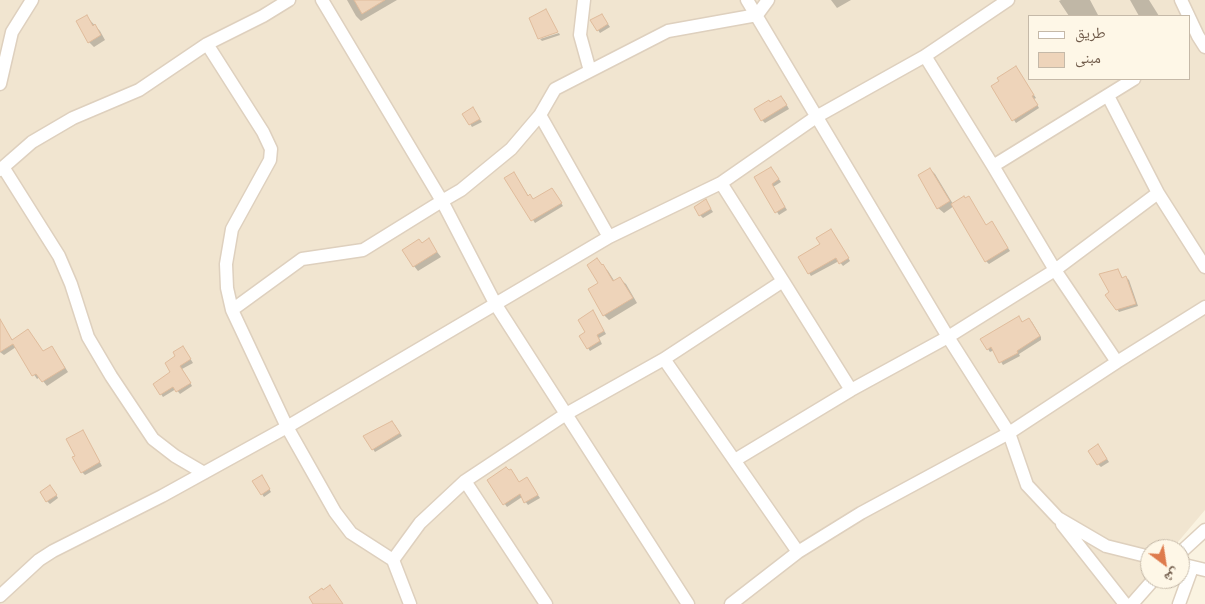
<!DOCTYPE html>
<meta charset="utf-8">
<style>
body{margin:0}
#map{position:relative;width:1205px;height:604px;overflow:hidden;background:#faf3e1;font-family:Helvetica,"Noto Naskh Arabic",sans-serif}
canvas{display:block}
.legend{position:absolute;left:1028px;top:15px;width:162px;height:65px;box-sizing:border-box;background:#fef7e7;border:1px solid #c5b9a8;margin:0;padding:6px 9px;list-style:none;font-size:15px;color:#705b4a}
.legend li{display:flex;align-items:center;gap:10px;height:25px}
.legend b{width:25px;border:1px solid #c5b9a8}
.north{position:absolute;left:1140px;top:539px;width:50px;height:50px;box-sizing:border-box;background:#fef7e7;border:1px solid #c5b9a8;border-radius:50%;rotate:149deg;font-size:14px;font-weight:700;line-height:20px;text-align:center;color:#705b4a}
.north::after{content:'';display:block;margin:auto;width:18px;height:22px;background:#de7b4d;clip-path:polygon(50% 0,100% 100%,50% 72%,0 100%)}
</style>
<div id="map">
<canvas width="1205" height="604"></canvas>
<ul class="legend">
<li><b style="height:6px;background:#fff"></b>طريق</li>
<li><b style="height:14px;background:#eed4ba"></b>مبنى</li>
</ul>
<div class="north">ش</div>
</div>
<script>
const c = document.querySelector('canvas').getContext('2d');
c.lineJoin = 'round';
function fillPath(path, color) { c.fillStyle = color; c.fill(path, 'evenodd'); }
const poly = rows => new Path2D(rows.map(r => 'M' + r).join(''));
function strokePath(path, color, width, dash) { c.strokeStyle = color; c.lineWidth = width; c.lineCap = dash ? 'butt' : 'round'; c.setLineDash(dash || []); c.stroke(path); }
fillPath(poly([
 [0,0,1205,0,1205,510,1172,549,1150,549,1150,576,1127,604,0,604],
 [1029,16,1189,16,1189,79,1029,79]
]), '#f1e5d0');
fillPath(poly([
 [347,0,397,0,361,21,356,16],
 [831,0,851,0,837,8],
 [1061,0,1090,0,1098,15,1069,16,1059,1],
 [1130,0,1149,0,1159,16,1139,16],
 [87,17,100,31,105,40,94,47,89,42],
 [604,18,610,27,600,33,598,30],
 [559,33,560,35,542,41,540,39],
 [1016,68,1036,98,1034,99,1039,108,1016,123,992,87],
 [784,100,789,109,765,123,762,120,771,104],
 [473,109,482,122,472,127,464,114],
 [771,168,781,182,773,187,787,210,779,215,755,178],
 [930,169,935,174,953,204,986,226,992,223,1010,251,989,264,986,261,954,206,944,213,938,208],
 [516,176,529,197,530,196,534,200,552,190,563,206,535,223,506,178],
 [706,201,713,212,703,218,700,215],
 [834,234,850,261,843,266,839,261,811,276,809,273,822,245],
 [428,240,441,257,418,271,414,266,422,244],
 [597,260,608,271,615,282,620,279,626,284,637,303,609,320,604,315],
 [1118,270,1123,279,1126,277,1129,280,1138,306,1119,312,1117,309,1111,293],
 [593,312,606,334,599,338,602,344,590,351,588,348,587,333],
 [1021,320,1023,323,1029,320,1032,322,1041,337,1041,340,1019,354,1020,356,1003,365,994,350,990,352,988,349],
 [4,328,13,341,28,331,43,352,52,347,68,372,47,386,40,377,37,379,16,347,4,355,0,352,0,330],
 [185,350,193,363,182,369,192,386,180,394,176,389,163,397,161,394],
 [395,425,402,436,375,452,373,449],
 [85,435,102,466,85,475,82,472],
 [1102,451,1109,462,1101,467,1098,464],
 [264,480,271,492,264,497,262,494],
 [488,480,520,483,529,482,540,498,528,505,522,497,507,507],
 [53,490,58,498,50,504,47,501]
]), '#0003');
const building = poly([
 [354,0,385,0,362,14,354,0],
 [546,9,558,32,538,39,529,18,546,9],
 [602,14,608,24,597,31,590,20,602,14],
 [87,15,93,26,95,24,101,35,88,43,76,21,87,15],
 [1016,66,1034,95,1032,96,1038,105,1012,121,991,86,999,81,997,78,1016,66],
 [781,96,787,105,761,121,754,109,769,100,770,102,781,96],
 [473,107,480,119,469,125,462,114,473,107],
 [771,167,779,179,772,184,785,207,775,213,754,177,771,167],
 [930,168,950,201,937,209,918,175,930,168],
 [514,172,528,196,530,194,533,199,552,188,562,203,531,221,504,178,514,172],
 [964,196,965,198,969,196,986,225,992,221,1008,248,985,262,951,204,964,196],
 [706,199,711,209,699,216,694,207,706,199],
 [831,229,849,258,839,264,836,258,808,274,798,257,820,244,816,238,831,229],
 [429,238,437,252,413,267,402,250,419,239,422,243,429,238],
 [597,258,602,265,603,264,613,281,620,277,633,298,603,316,588,289,598,283,587,265,597,258],
 [1118,269,1122,278,1126,276,1136,304,1116,310,1105,295,1109,292,1099,274,1118,269],
 [593,310,604,331,597,335,600,341,587,349,579,336,585,332,578,320,593,310],
 [1019,316,1022,322,1029,318,1040,336,1017,351,1018,353,999,363,991,347,987,350,980,339,1019,316],
 [0,319,12,340,28,329,43,351,52,346,65,368,42,382,36,374,32,376,13,344,0,352,0,319],
 [183,346,191,359,180,366,191,383,176,392,173,387,160,395,153,384,170,372,165,363,175,356,173,352,183,346],
 [392,421,400,433,372,450,363,436,392,421],
 [83,430,100,462,81,473,72,457,75,456,66,439,83,430],
 [1098,444,1107,459,1097,465,1088,451,1098,444],
 [506,467,509,470,511,469,519,482,527,477,538,495,524,503,520,494,503,505,487,480,506,467],
 [262,475,270,489,261,495,252,481,262,475],
 [50,485,57,495,46,502,40,492,50,485],
 [330,585,343,604,313,604,309,597,322,588,323,590,330,585]
]);
fillPath(building, '#eed4ba');
strokePath(building, '#e0bc9c', 1);
const minor = poly([
 [322,0,442,201,461,190,511,149,540,115,555,89,590,71],
 [584,0,580,35,590,71,668,31,757,15,768,0],
 [747,0,948,337,1009,433,1027,485,1058,518,1106,546,1150,557],
 [1181,0,1198,36,1205,47],
 [207,44,263,132,271,149,270,160,232,229,226,264,227,288,232,310,287,427,335,512,351,533,393,560],
 [925,56,993,166,1055,270,1117,362],
 [0,84,12,32,32,0],
 [1108,96,1158,193,1205,267],
 [540,115,609,237],
 [993,166,1134,79],
 [3,167,59,256,71,284,88,337,111,376,153,439,175,456,204,473],
 [0,170,32,142,73,118,139,90,207,44,263,16,289,0],
 [783,281,851,390],
 [232,310,302,259,363,250,442,201,496,305,688,604],
 [664,359,798,552],
 [735,460,851,390,948,337,1055,270,1158,193],
 [465,481,546,604],
 [1062,524,1125,604],
 [1180,553,1205,530],
 [1180,564,1205,570],
 [0,596,39,560,53,551,162,496,287,427,609,237,721,183,816,117,925,56,1008,0],
 [410,604,393,560,420,523,465,481,566,414,664,359,783,281,721,183],
 [731,604,798,552,861,513,1009,433,1117,362,1205,307],
 [1132,604,1154,579],
 [1179,604,1192,568]
]);
strokePath(minor, '#ded0be', 15);
strokePath(minor, '#fff', 12);
</script>
